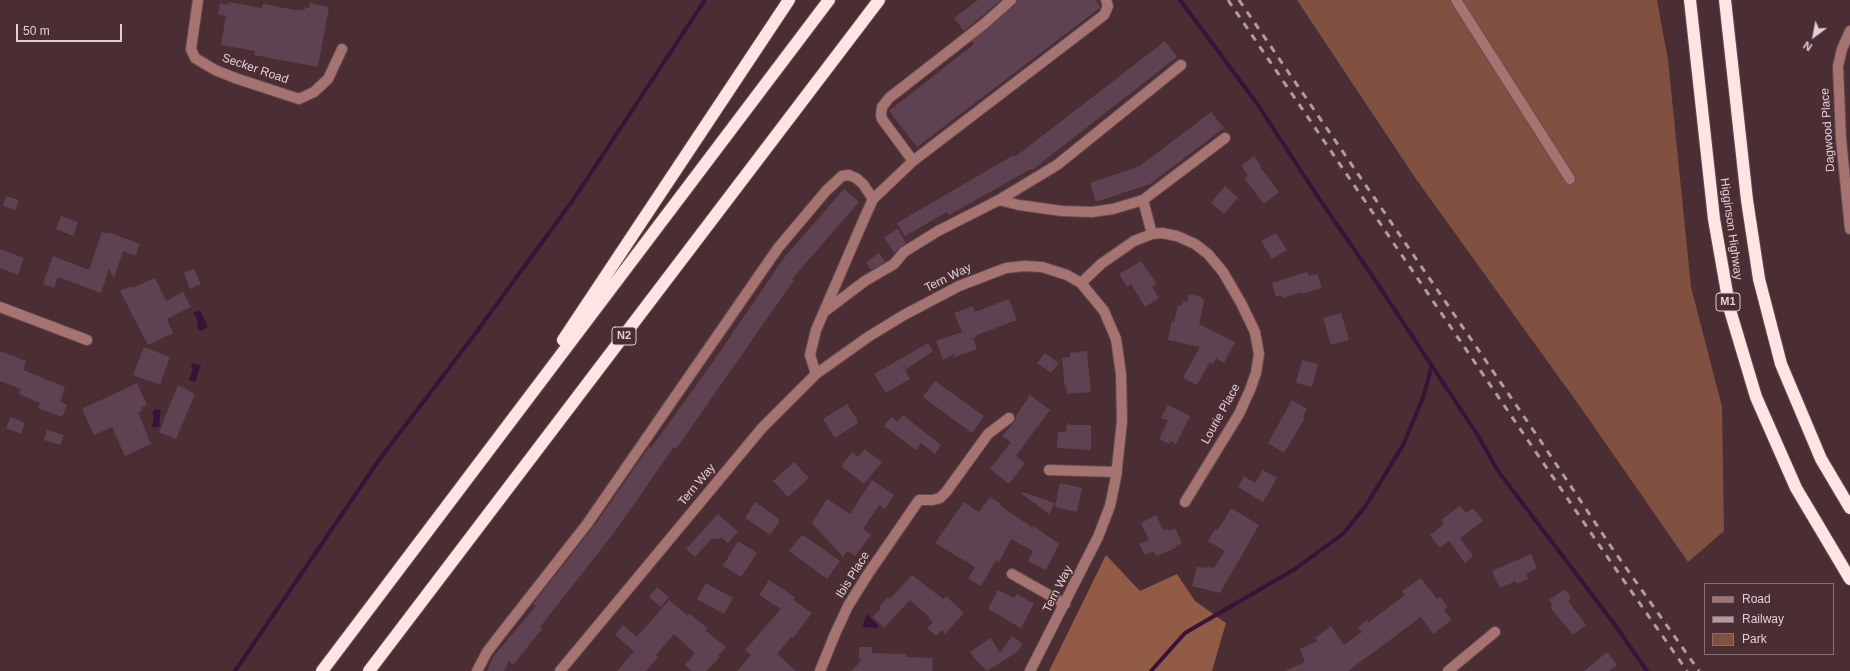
<!DOCTYPE html>
<style>
body{margin:0}
#map{position:relative;width:1850px;height:671px;overflow:hidden;background:#4b2d34;font-family:Arial,sans-serif}
canvas{display:block}
.legend{position:absolute;left:1704px;top:583px;width:130px;height:72px;box-sizing:border-box;background:#4b2d34;border:1px solid #886e74;margin:0;padding:5px 7px;list-style:none;font-size:12px;color:#e3cfd3}
.legend li{display:flex;align-items:center;gap:8px;height:20px}
.legend b{width:20px;border:1px solid #886e74}
.north{position:absolute;left:1794px;top:16px;width:40px;height:40px;-webkit-text-stroke:3px #4b2d34;paint-order:stroke;rotate:212deg;font-size:11px;font-weight:700;line-height:16px;text-align:center;color:#e3cfd3}
.north::after{content:'';display:block;margin:auto;width:14px;height:18px;background:#e3cfd3;clip-path:polygon(50% 0,100% 100%,50% 72%,0 100%)}
.scale{position:absolute;left:16px;top:24px;width:106px;height:18px;box-sizing:border-box;border:2px solid #e3cfd3;border-top:0;padding-left:5px;font-size:12px;line-height:14px;white-space:nowrap;color:#e3cfd3;-webkit-text-stroke:3px #4b2d34;paint-order:stroke}
</style>
<div id="map">
<canvas width="1850" height="671"></canvas>
<ul class="legend">
<li><b style="height:5px;background:#a57471"></b>Road</li>
<li><b style="height:5px;background:#b29ba0"></b>Railway</li>
<li><b style="height:11px;background:#805140"></b>Park</li>
</ul>
<div class="north">N</div>
<div class="scale">50 m</div>
</div>
<script>
const c = document.querySelector('canvas').getContext('2d');
c.lineJoin = 'round';
function fillPath(path, color) { c.fillStyle = color; c.fill(path, 'evenodd'); }
const poly = rows => new Path2D(rows.map(r => 'M' + r).join(''));
function strokePath(path, color, width, dash) { c.strokeStyle = color; c.lineWidth = width; c.lineCap = dash ? 'butt' : 'round'; c.setLineDash(dash || []); c.stroke(path); }
function drawText(font, color, halo, rows, align = 'center') {
  c.font = font + ' Arial,sans-serif'; c.lineWidth = 3; c.setLineDash([]); c.textBaseline = 'middle'; c.strokeStyle = halo; c.fillStyle = color; for (const [text, x, y, turn = 0] of rows) {
    c.save(); c.translate(x, y); c.rotate((+turn || 0) * Math.PI / 180); c.textAlign = isNaN(turn) ? turn : align; if (halo) c.strokeText(text, 0, 0); c.fillText(text, 0, 0); c.restore();
  }
}
fillPath(poly([
 [1297,0,1657,0,1668,60,1691,287,1722,407,1724,531,1688,562,1581,408,1416,179]
]), '#805140');
fillPath(poly([
 [1106,555,1140,591,1177,574,1195,601,1226,623,1212,671,1049,671]
]), '#925b46');
fillPath(poly([
 [200,310,208,327,201,331,197,328,198,321,193,313],
 [192,363,201,365,195,382,189,380,193,368,191,367],
 [155,409,161,410,159,427,152,427,154,417,152,413],
 [867,614,879,626,877,628,862,627]
]), '#371338');
strokePath(poly([
 [1180,0,1258,105,1316,194,1371,274,1477,434,1498,471,1615,625,1647,671],
 [235,671,379,460,475,334,573,200,705,0],
 [1151,671,1185,633,1295,569,1344,533,1367,504,1403,445,1423,398,1432,365]
]), '#371338', 4);
fillPath(poly([
 [978,0,1001,0,964,31,954,18],
 [1017,0,1095,0,1101,7,917,147,889,111,974,44,972,41,1015,5],
 [229,2,262,8,263,4,295,10,305,10,305,7,309,8,310,3,329,7,318,67,254,55,255,51,221,45,226,16,218,14,220,3,228,5],
 [1165,41,1177,57,1032,170,1031,169,949,215,947,212,905,236,897,223,1014,155,1015,157],
 [1211,112,1224,128,1150,184,1096,202,1090,183,1140,166],
 [1254,156,1261,166,1260,167,1279,192,1264,204,1244,178,1248,175,1241,166],
 [1225,186,1238,198,1224,214,1211,203],
 [844,189,859,202,792,279,794,280,676,449,674,447,613,534,540,627,542,629,513,665,509,661,504,671,487,671,493,657,536,606,533,604,597,522,649,447,651,448,713,362,783,259],
 [6,196,19,200,15,210,3,206],
 [61,216,78,222,73,236,56,229],
 [898,229,906,243,894,253,884,237],
 [102,232,107,234,108,232,140,244,135,256,123,251,114,278,109,269,101,293,58,277,54,288,43,284,53,256,89,270],
 [1276,233,1287,250,1272,259,1261,241],
 [0,249,24,258,18,275,0,268],
 [879,253,885,262,871,270,866,262],
 [1141,261,1157,284,1152,287,1159,298,1145,307,1131,284,1127,287,1119,274],
 [194,269,201,284,190,289,184,273],
 [1307,272,1309,276,1317,274,1322,288,1302,294,1302,292,1283,298,1282,295,1276,297,1272,283],
 [155,278,166,301,183,292,191,307,167,319,173,333,148,345,120,291,131,286,132,288],
 [1189,294,1202,297,1204,302,1199,324,1235,342,1224,363,1216,358,1213,364,1210,362,1197,385,1183,378,1200,347,1168,340,1172,320,1174,323,1178,305,1182,306,1183,301,1187,302],
 [1009,299,1017,320,977,335,977,337,973,338,977,349,952,358,956,353,943,360,936,341,962,332,954,313,973,306,975,312],
 [1341,313,1349,340,1331,345,1323,318],
 [928,343,933,351,905,370,910,379,886,393,874,374],
 [144,347,170,357,160,385,133,375],
 [0,351,26,361,23,370,65,387,60,402,67,405,62,417,38,408,40,403,19,394,21,389,0,381],
 [1087,351,1091,392,1067,394,1067,385,1065,389,1062,358,1070,357,1070,353],
 [1045,353,1059,363,1051,373,1037,363],
 [1302,360,1318,364,1312,387,1296,383],
 [935,381,984,416,972,433,923,397],
 [137,383,147,405,141,408,142,411,138,412,151,444,125,456,112,427,94,435,82,409],
 [178,385,195,394,176,439,159,432],
 [1030,395,1050,410,1016,456,1025,463,1009,484,990,469,1011,442,1002,436,1015,421,1016,416],
 [1292,400,1307,409,1303,416,1305,418,1284,453,1268,443],
 [847,404,857,419,857,424,835,438,823,419],
 [1168,405,1190,416,1176,444,1170,441,1169,444,1159,439,1168,420,1161,418],
 [903,415,941,445,935,454,921,443,916,450,884,426,891,417,898,422],
 [11,417,25,423,21,434,6,428],
 [1067,422,1070,425,1091,425,1091,450,1057,448,1058,432,1066,432],
 [47,430,64,435,60,445,44,440],
 [865,449,882,462,864,484,841,466,852,452,858,457],
 [794,462,809,478,788,497,773,481],
 [1263,470,1277,478,1263,502,1238,487,1244,476,1255,483],
 [872,480,894,495,885,509,879,505,863,529,871,535,855,556,847,551,843,557,812,523,827,499,850,514],
 [1060,483,1082,488,1077,512,1055,507],
 [1023,492,1055,503,1049,514,1022,494],
 [990,497,1000,503,999,505,1033,528,1033,526,1059,544,1046,570,1028,561,1033,551,1011,539,999,562,996,560,981,586,968,579,975,567,935,543,964,502,979,512],
 [755,502,779,519,779,523,770,535,745,518],
 [1460,506,1466,513,1473,508,1483,521,1460,538,1473,556,1465,563,1449,541,1440,548,1430,535,1444,524,1441,520],
 [1231,508,1259,525,1220,593,1192,586,1197,567,1207,568,1208,566,1214,568,1225,551,1208,541,1215,529,1217,530,1223,522],
 [718,514,738,532,728,543,722,538,711,539,695,557,686,549],
 [1156,515,1163,530,1167,529,1168,531,1175,528,1182,543,1175,546,1176,548,1156,556,1153,551,1145,555,1139,544,1149,540,1141,523],
 [803,535,840,561,827,579,789,551,801,536],
 [738,541,757,553,741,577,723,566],
 [1531,554,1537,568,1526,574,1528,579,1517,584,1516,581,1500,588,1492,571],
 [912,575,943,599,946,596,964,613,945,634,942,630,936,636,927,628,933,622,929,619,930,618,910,600,884,628,873,617,881,608,879,607,888,597,890,599],
 [1421,578,1437,599,1440,597,1448,607,1444,610,1452,620,1433,634,1421,617,1348,671,1285,671,1305,662,1300,649,1318,641,1315,638,1331,626,1344,645,1362,632,1358,627,1367,620,1369,622,1405,595,1402,591],
 [769,580,795,597,793,600,812,613,793,638,791,637,777,654,796,671,737,671,751,655,745,650,781,609,759,595],
 [706,583,733,598,724,614,697,599],
 [657,587,669,597,661,607,649,597],
 [1565,589,1571,598,1568,601,1586,625,1573,635,1550,607,1553,606,1549,600],
 [998,590,1014,598,1017,594,1034,604,1021,628,988,609],
 [669,600,688,616,689,613,707,628,705,630,726,647,718,656,720,657,706,671,692,671,685,665,695,653,674,634,656,655,658,657,646,671,617,671,634,651,615,635,623,625,637,637],
 [1012,636,1023,644,1017,652,987,671,975,659,970,652,991,638,1000,653],
 [859,647,872,647,872,653,906,654,906,657,933,658,932,671,851,671,863,659,859,659],
 [1607,652,1617,665,1609,671,1584,671]
]), '#5e4251');
const minor = poly([
 [198,0,191,49,195,58,215,70,235,78,299,99,314,92,328,79,342,49],
 [1456,0,1570,179],
 [1850,31,1842,49,1838,66,1841,139,1850,229],
 [913,161,1104,15,1108,6,1106,0],
 [999,200,1057,165,1181,65],
 [1143,200,1225,138],
 [1081,283,1101,264,1134,241,1152,234,1162,233,1177,236,1195,244,1208,254,1223,272,1241,303,1255,332,1259,354,1256,373,1250,390,1239,414,1185,502],
 [0,307,87,340],
 [824,312,865,281,894,264,904,252,938,231,999,200,1019,205,1062,211,1092,212,1113,209,1143,200,1152,234],
 [816,374,810,355,816,330,864,219,873,199,913,161,882,119,881,115,882,107,889,98,984,24,1011,0],
 [1049,470,1117,472],
 [1012,574,1065,604],
 [477,671,487,652,500,635,587,524,778,248,826,191,842,176,849,175,856,178,863,184,873,199],
 [560,671,762,428,816,374,868,337,904,315,959,286,1006,268,1024,266,1042,267,1067,275,1081,283,1104,311,1116,339,1121,374,1122,421,1116,477,1110,506,1098,537,1030,671],
 [820,671,835,634,848,606,868,574,919,500,933,500,940,498,946,492,988,434,1009,418],
 [1448,671,1495,632]
]);
const highway = poly([
 [1690,0,1714,219,1730,310,1756,397,1796,488,1850,579],
 [1725,0,1747,200,1759,279,1781,364,1821,459,1850,508],
 [563,340,789,0],
 [322,671,829,0],
 [369,671,879,0]
]);
strokePath(minor, '#664a51', 12);
strokePath(highway, '#664a51', 14);
strokePath(minor, '#a57471', 10);
strokePath(highway, '#fee5e3', 12);
strokePath(poly([
 [1228,0,1606,555,1687,671],
 [1239,0,1540,440,1612,548,1699,671]
]), '#b29ba0', 3, [7, 7]);
for (const [x, y, w] of [
 [1728,302,24],
 [624,336,24]
]) { const box = new Path2D(); box.roundRect(x - w / 2, y - 9, w, 18, 3); c.fillStyle = '#4b2d34'; c.fill(box); strokePath(box, '#e3cfd3', 1); }
drawText('bold 11px', '#e3cfd3', null, [
 ["M1",1728,302],
 ["N2",624,336]
]);
drawText('12px', '#e3cfd3', '#4b2d34', [
 ["Secker Road",255,69,19],
 ["Dagwood Place",1828,130,-94],
 ["Higginson Highway",1731,229,82],
 ["Tern Way",948,278,-26],
 ["Lourie Place",1221,414,-61],
 ["Tern Way",697,485,-50],
 ["Ibis Place",853,575,-58],
 ["Tern Way",1058,589,-63]
]);
</script>
